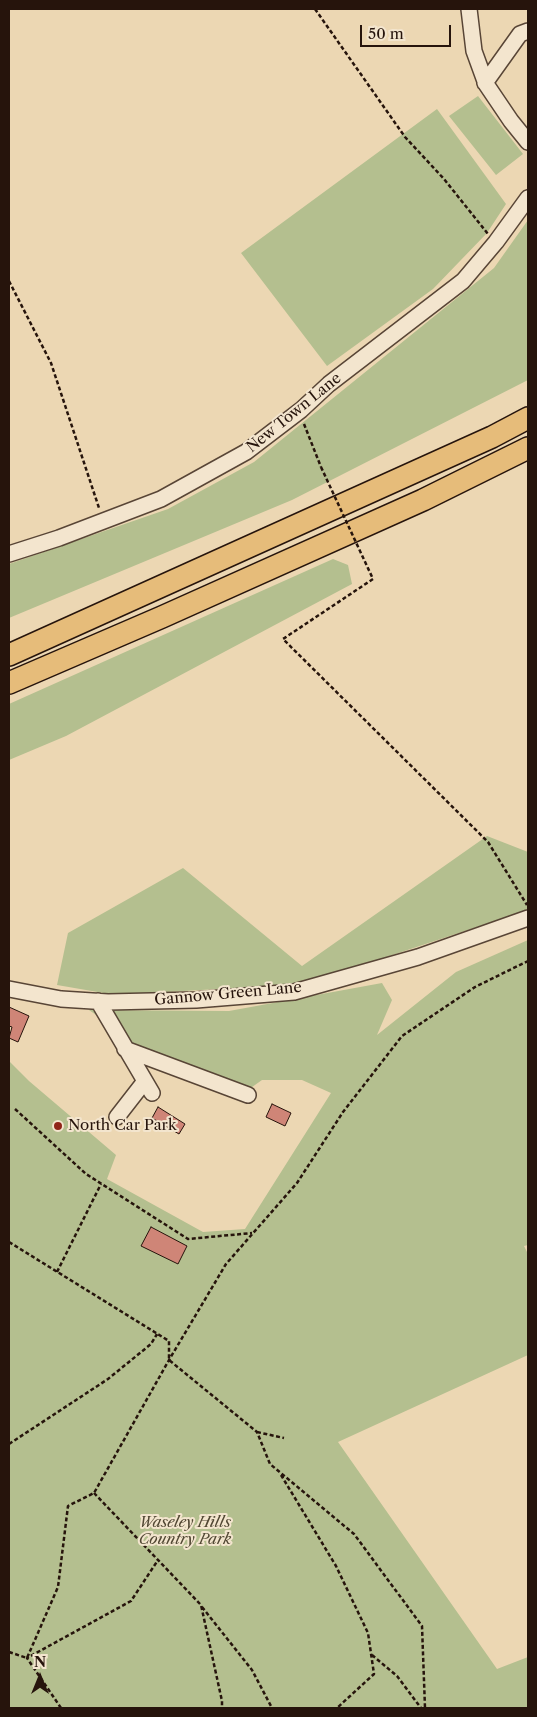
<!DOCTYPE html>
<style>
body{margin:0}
#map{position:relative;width:537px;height:1717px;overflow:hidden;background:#ecd7b3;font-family:"Libre Caslon Text",serif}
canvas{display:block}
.frame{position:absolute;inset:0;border:10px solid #26140c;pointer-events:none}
.north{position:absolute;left:15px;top:1652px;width:50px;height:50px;-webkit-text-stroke:4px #f3e5ce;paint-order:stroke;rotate:0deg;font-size:14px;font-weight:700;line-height:20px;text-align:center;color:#26140c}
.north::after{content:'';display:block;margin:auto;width:18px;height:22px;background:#26140c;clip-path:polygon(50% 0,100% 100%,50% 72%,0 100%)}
.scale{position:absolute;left:360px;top:25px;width:91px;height:22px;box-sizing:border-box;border:2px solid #26140c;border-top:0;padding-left:6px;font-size:15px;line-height:18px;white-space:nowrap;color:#26140c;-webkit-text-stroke:4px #f3e5ce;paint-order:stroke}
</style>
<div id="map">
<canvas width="537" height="1717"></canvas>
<div class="frame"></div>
<div class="north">N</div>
<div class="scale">50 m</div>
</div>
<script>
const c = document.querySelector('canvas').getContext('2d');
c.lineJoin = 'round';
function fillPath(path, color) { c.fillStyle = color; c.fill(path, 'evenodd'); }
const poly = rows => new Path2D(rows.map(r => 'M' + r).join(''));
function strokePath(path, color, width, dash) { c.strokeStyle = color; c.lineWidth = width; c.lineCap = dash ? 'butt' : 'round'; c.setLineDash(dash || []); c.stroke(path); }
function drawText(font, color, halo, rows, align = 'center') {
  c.font = font + ' "Libre Caslon Text",serif'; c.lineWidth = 4; c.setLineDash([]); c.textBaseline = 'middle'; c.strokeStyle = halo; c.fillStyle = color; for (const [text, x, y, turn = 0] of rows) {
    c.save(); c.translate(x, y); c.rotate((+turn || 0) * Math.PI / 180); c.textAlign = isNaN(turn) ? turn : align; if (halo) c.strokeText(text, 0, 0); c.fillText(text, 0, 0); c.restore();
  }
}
fillPath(poly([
 [478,96,523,154,496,175,449,116],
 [437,109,506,204,487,233,433,289,327,366,241,253],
 [528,220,528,380,292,500,9,618,9,564,168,509,254,462,494,268],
 [333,559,348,565,352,584,66,736,9,760,9,704],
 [487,836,528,852,528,910,305,984,115,995,57,985,68,933,183,868,302,966],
 [528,940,528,1245,524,1246,528,1254,528,1355,338,1442,497,1669,528,1657,528,1708,9,1708,9,1061,29,1081,116,1155,107,1179,203,1232,245,1229,331,1093,302,1080,262,1080,238,1097,139,1057,102,1019,89,1010,229,1011,382,983,392,1000,377,1035,456,972]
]), '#b4bf8f');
const building = poly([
 [9,1007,29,1016,18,1042,9,1038,12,1027,9,1026,9,1007],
 [272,1104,291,1113,285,1126,266,1117,272,1104],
 [158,1107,185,1124,179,1134,152,1118,158,1107],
 [151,1227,187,1246,178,1264,141,1246,151,1227]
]);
fillPath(building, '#cf8577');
strokePath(building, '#26140c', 1);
const minor = poly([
 [469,9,474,51,486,84,511,121,528,142],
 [485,83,520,34,528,31],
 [9,554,59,538,161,499,246,452,301,410,329,384,463,281,496,242,528,198],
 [9,989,61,999,108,1002,196,1000,294,992,418,957,528,918],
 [98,1001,152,1093],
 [125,1049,248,1095],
 [117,1117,145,1081]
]);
const highway = poly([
 [9,655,492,437,528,418],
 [9,683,162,617,423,500,528,448]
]);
strokePath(minor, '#584536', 18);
strokePath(highway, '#26140c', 24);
strokePath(poly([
 [315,9,405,137,444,179,488,234],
 [9,281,51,363,99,508],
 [304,424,321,467],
 [373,579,283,639,488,842,527,905],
 [15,1109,86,1174,188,1239,252,1233],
 [9,1242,169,1341,169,1360,257,1432,270,1464,354,1534,422,1626,425,1708],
 [57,1272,101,1184],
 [257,1432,284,1438],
 [9,1444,108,1379,151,1344,157,1334],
 [281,1475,336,1566,368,1633,374,1674,337,1708],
 [94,1493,201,1605,222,1701,222,1708],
 [202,1607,252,1670,272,1708],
 [9,1652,27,1658,58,1587,68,1506,94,1493,169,1360,226,1264,297,1183,343,1112,402,1036,475,987,528,961],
 [372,1655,397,1676,421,1708],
 [61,1708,27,1658,131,1601,158,1560]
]), '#26140c', 2.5, [4, 2.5]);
strokePath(minor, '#f3e5ce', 15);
strokePath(highway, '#e6bc7a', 21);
strokePath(poly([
 [321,467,373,579]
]), '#26140c', 2.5, [4, 2.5]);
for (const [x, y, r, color] of [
 [58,1126,5,"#8f2418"]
]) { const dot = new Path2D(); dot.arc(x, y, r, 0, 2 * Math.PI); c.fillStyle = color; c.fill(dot); strokePath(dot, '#f3e5ce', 2); }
drawText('15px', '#26140c', '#f3e5ce', [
 ["New Town Lane",294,413,-39],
 ["Gannow Green Lane",228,994,-5]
]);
drawText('15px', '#26140c', '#f3e5ce', [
 ["North Car Park",68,1126]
], 'left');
drawText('italic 15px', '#514733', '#f3e5ce', [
 ["Waseley Hills",185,1523],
 ["Country Park",185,1540]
]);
</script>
